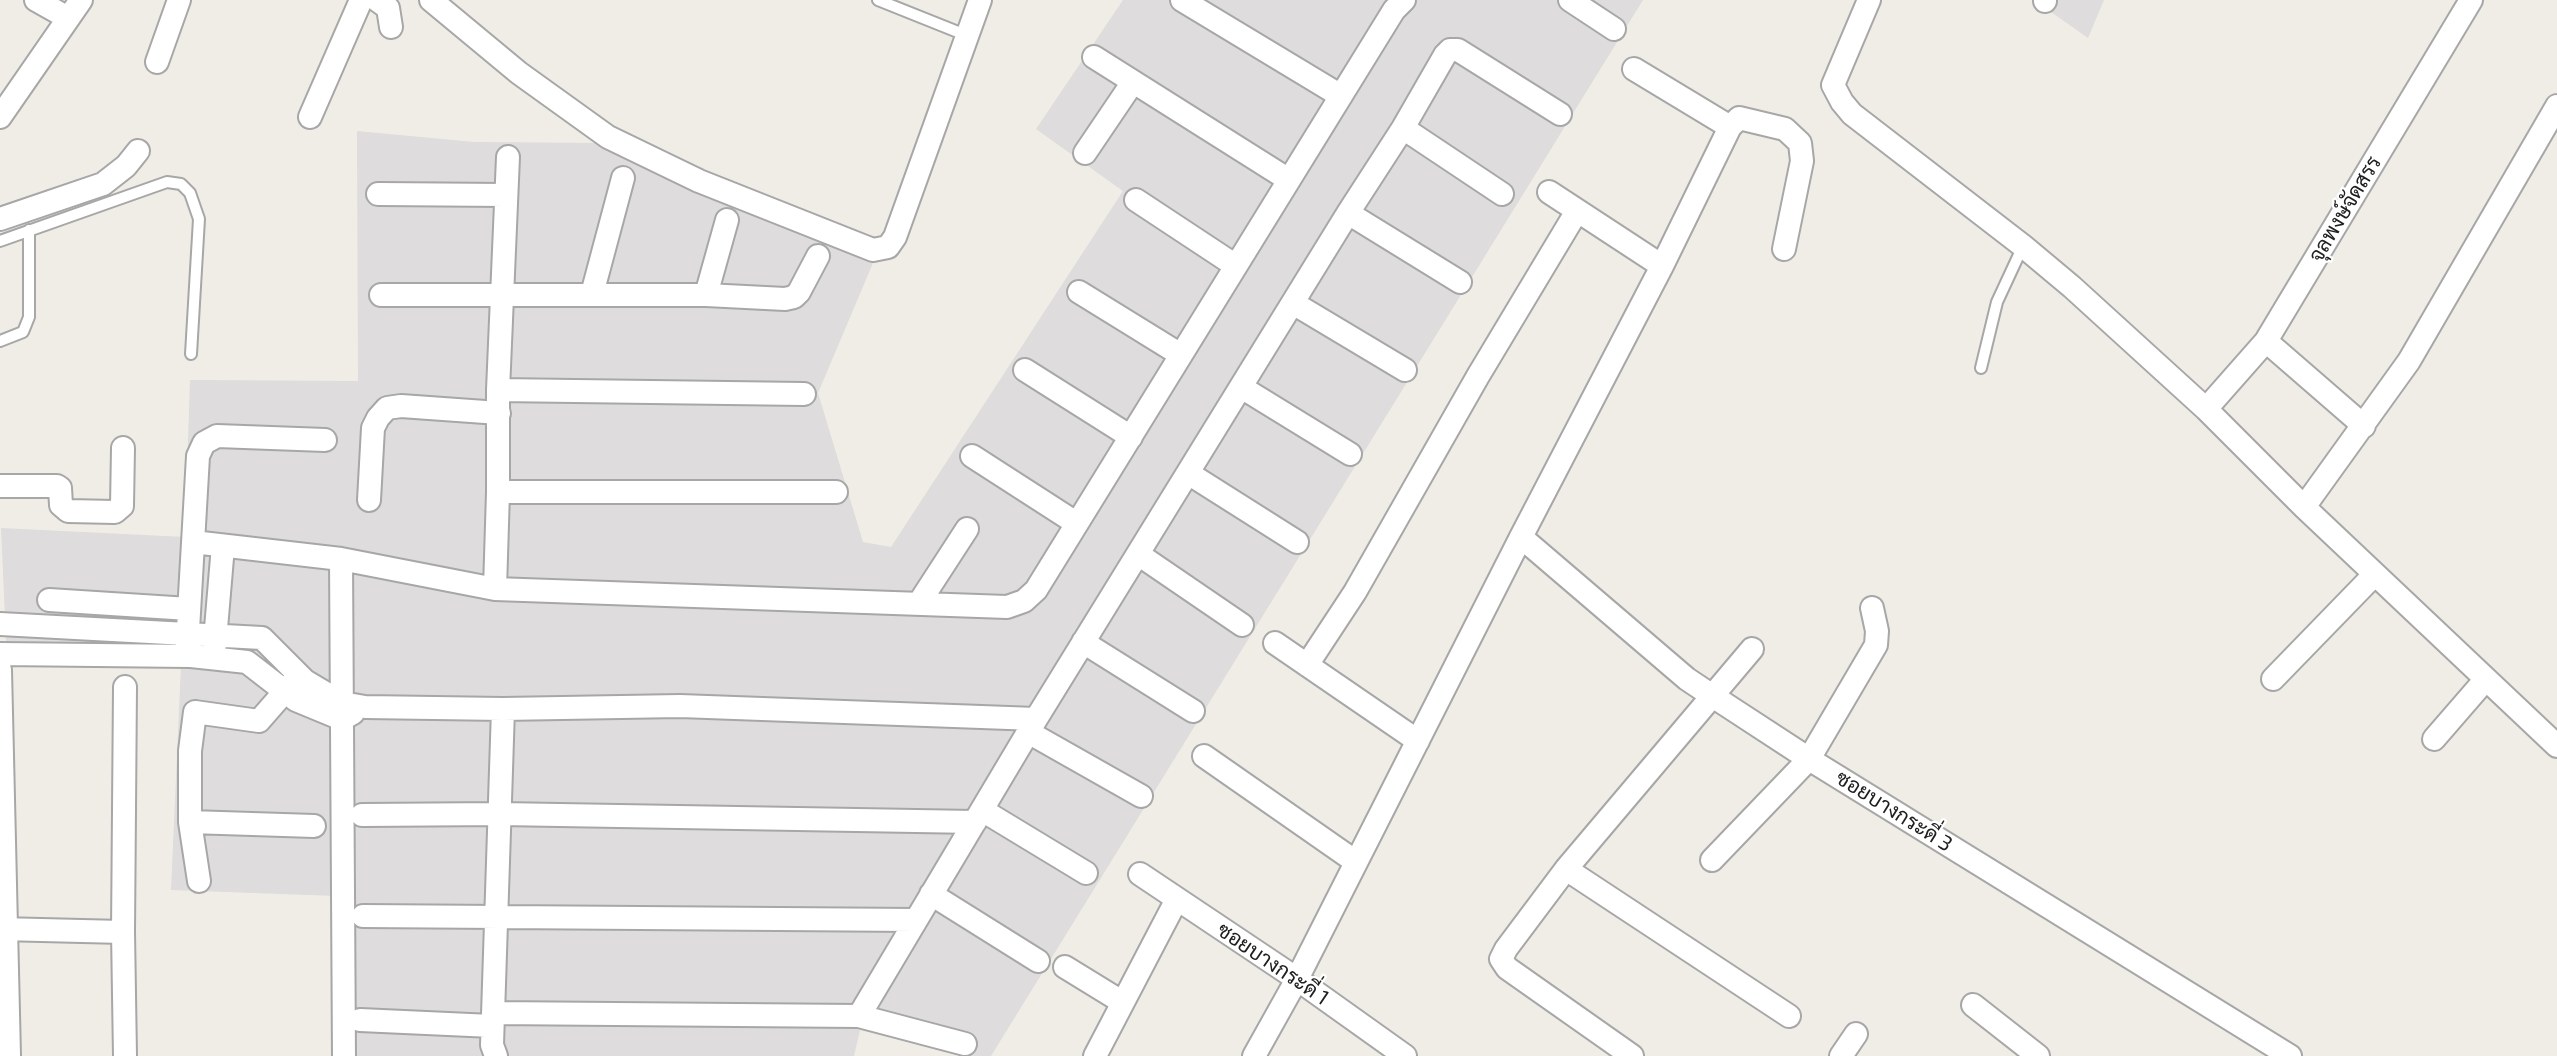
<!DOCTYPE html>
<meta charset="utf-8">
<style>
body{margin:0}
canvas{display:block;background:#f0ede6}
</style>
<canvas width="2557" height="1056"></canvas>
<script>
const c = document.querySelector('canvas').getContext('2d');
c.lineJoin = 'round';
function fillPath(path, color) { c.fillStyle = color; c.fill(path, 'evenodd'); }
const poly = rows => new Path2D(rows.map(r => 'M' + r).join(''));
function strokePath(path, color, width, dash) { c.strokeStyle = color; c.lineWidth = width; c.lineCap = dash ? 'butt' : 'round'; c.setLineDash(dash || []); c.stroke(path); }
function drawText(font, color, halo, rows, align = 'center') {
  c.font = font + ' "Exo 2",Sarabun,sans-serif'; c.lineWidth = 4.5; c.setLineDash([]); c.textBaseline = 'middle'; c.strokeStyle = halo; c.fillStyle = color; for (const [text, x, y, turn = 0] of rows) {
    c.save(); c.translate(x, y); c.rotate((+turn || 0) * Math.PI / 180); c.textAlign = isNaN(turn) ? turn : align; if (halo) c.strokeText(text, 0, 0); c.fillText(text, 0, 0); c.restore();
  }
}
fillPath(poly([
 [1123,0,1643,0,991,1056,963,1056,860,1030,854,1056,338,1056,337,896,171,890,181,666,7,661,1,528,185,537,190,380,358,381,357,131,474,142,602,143,660,174,873,263,818,393,863,542,891,547,1123,191,1036,129],
 [2034,0,2104,0,2088,38]
]), '#dedcdc');
const lane = poly([
 [878,0,968,36],
 [0,241,167,182,181,184,190,193,199,219,191,354],
 [0,341,23,332,29,317,29,230],
 [1981,368,1997,302,2023,246]
]);
const street = poly([
 [36,0,68,18],
 [377,0,388,8,391,27],
 [431,0,519,73,608,137,699,181,873,250,888,247,895,237,980,0],
 [1182,0,1341,96],
 [1570,0,1614,29],
 [1869,0,1833,85,1842,102,1852,114,2023,246,2072,287,2206,409,2304,507,2557,746],
 [2045,1,2045,0],
 [1094,57,1289,180],
 [157,62,179,0],
 [1634,69,1730,127],
 [0,117,81,0],
 [310,117,361,0],
 [1403,128,1502,194],
 [1085,153,1133,82],
 [1549,192,1662,266],
 [378,194,506,195],
 [1136,200,1236,266],
 [1348,213,1460,282],
 [0,219,103,184,126,166,138,151],
 [1079,292,1181,355],
 [592,294,623,178],
 [381,295,706,295,785,299,794,297,799,292,818,256],
 [706,295,727,220],
 [1293,303,1405,370],
 [2266,341,2364,426],
 [1025,370,1131,437],
 [1241,387,1350,454],
 [498,390,804,394],
 [2206,409,2266,341,2471,0],
 [972,456,1076,523],
 [1188,473,1297,542],
 [0,486,57,486,60,488,61,505,68,511,115,512,122,506,123,448],
 [498,492,836,492],
 [369,500,373,428,378,418,387,408,401,406,499,413],
 [2304,507,2409,361,2557,106],
 [1521,537,1687,679,1711,695,1809,759,2290,1056],
 [193,542,341,559,495,589,1007,607,1024,601,1036,590,1394,10,1404,0],
 [1138,554,1242,625],
 [341,559,344,1056],
 [495,589,498,492,498,390,508,157],
 [49,600,189,609],
 [919,603,967,529],
 [0,624,262,638,305,681,342,703,365,707,503,709,680,706,1036,719],
 [1083,642,1193,711],
 [1275,643,1418,741],
 [187,647,198,456,204,443,217,436,325,440],
 [214,652,223,546],
 [0,654,191,656,247,662,296,700,342,719,353,713],
 [1307,665,1355,592,1478,376,1577,211],
 [0,670,9,1056],
 [2273,679,2375,574],
 [125,687,123,932,125,1056],
 [1028,732,1141,796],
 [2434,739,2486,679],
 [1204,756,1356,862],
 [982,810,1086,873],
 [362,815,500,814,975,822],
 [190,822,314,826],
 [1712,860,1809,759,1876,645,1877,631,1872,608],
 [1566,869,1789,1016],
 [1140,874,1297,979,1405,1056],
 [199,881,190,822,190,751,195,712,259,721,294,681],
 [931,894,1038,961],
 [363,916,916,920],
 [0,929,123,932],
 [1065,967,1122,1002],
 [1973,1005,2038,1056],
 [493,1013,859,1016,965,1044],
 [859,1016,1036,719,1348,213,1403,128,1445,55,1450,50,1458,50,1560,114],
 [360,1020,492,1026],
 [496,1056,492,1045,503,709],
 [1095,1056,1177,899],
 [1254,1056,1297,979,1521,537,1662,266,1730,127,1739,118,1785,129,1800,143,1802,161,1784,249],
 [1632,1056,1507,968,1501,959,1506,949,1566,869,1752,649],
 [1841,1056,1856,1034]
]);
strokePath(lane, '#a7a7a7', 14);
strokePath(street, '#a7a7a7', 26);
strokePath(lane, '#fff', 10);
strokePath(street, '#fff', 22);
drawText('21px', '#202020', '#fff', [
 ["จุลพงษ์จัดสรร",2345,209,-59],
 ["ซอยบางกระดี่ 3",1894,811,32],
 ["ซอยบางกระดี่ 1",1273,964,34]
]);
</script>
